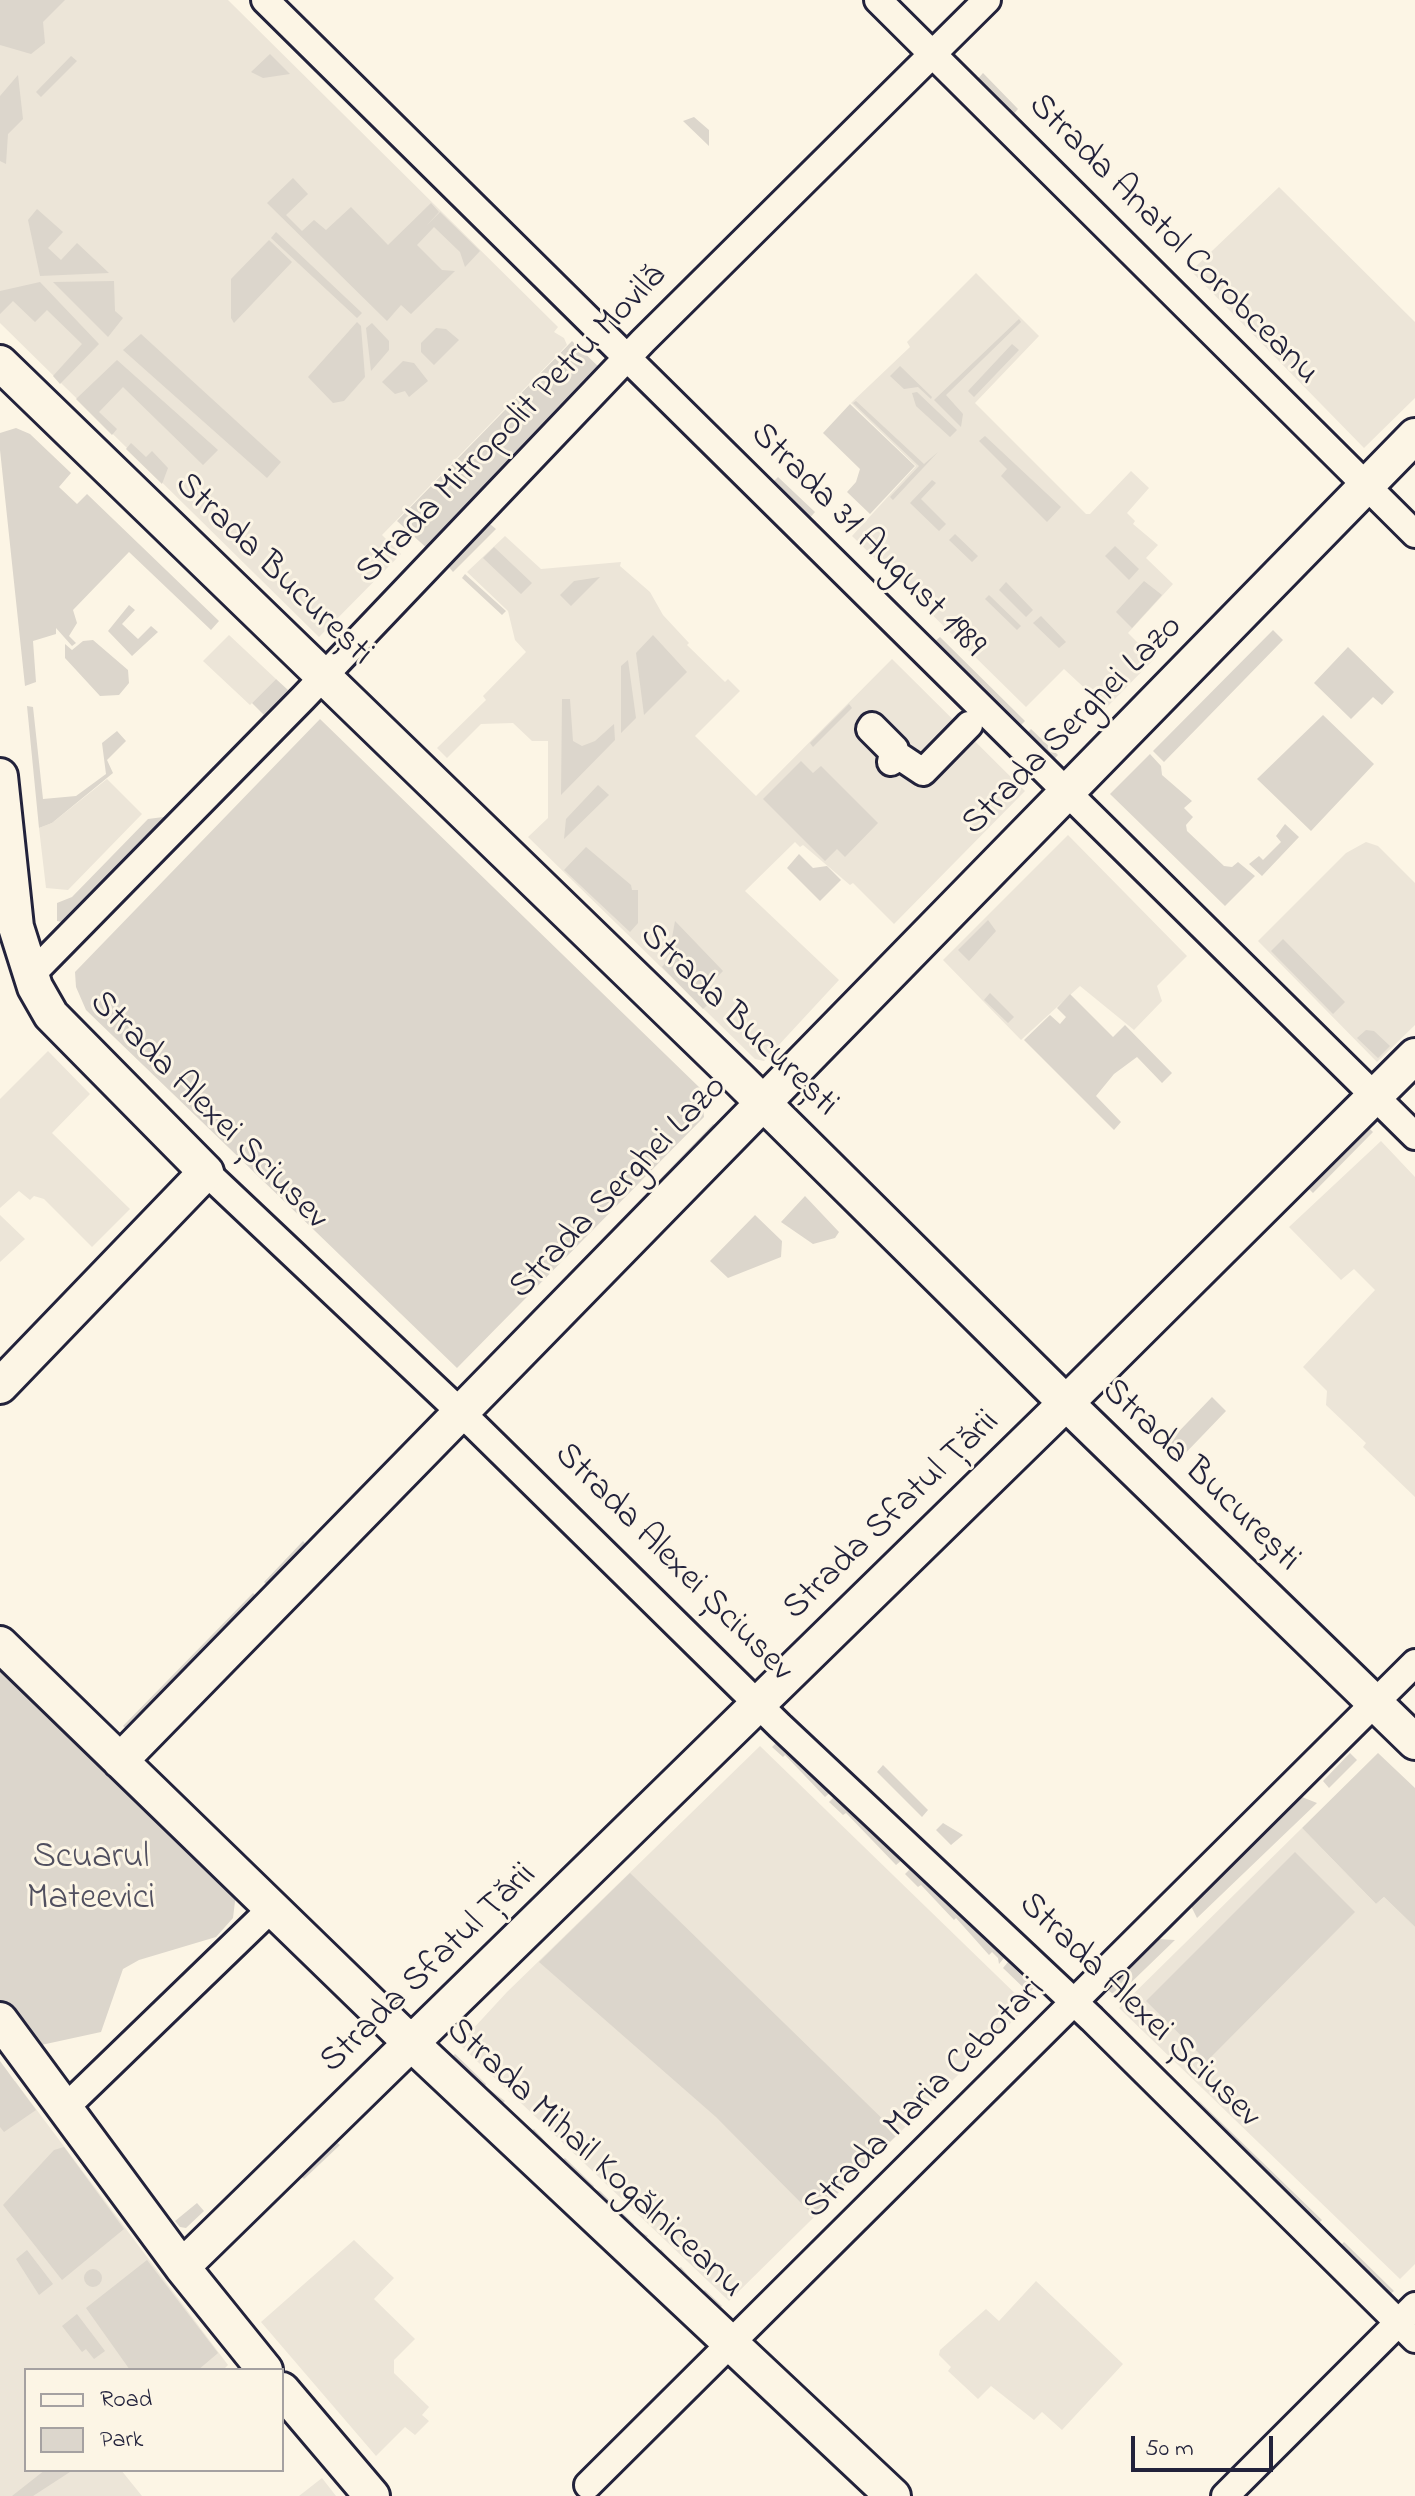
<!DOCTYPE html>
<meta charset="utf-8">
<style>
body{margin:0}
#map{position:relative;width:1415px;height:2496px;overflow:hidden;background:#fcf5e5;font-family:"Indie Flower",sans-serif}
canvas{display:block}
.legend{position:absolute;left:24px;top:2368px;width:260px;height:104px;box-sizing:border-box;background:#fcf5e5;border:2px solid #a5a1a1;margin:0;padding:10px 14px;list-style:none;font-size:24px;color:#22223b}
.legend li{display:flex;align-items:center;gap:16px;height:40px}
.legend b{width:40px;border:2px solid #a5a1a1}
.scale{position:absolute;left:1131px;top:2436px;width:142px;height:36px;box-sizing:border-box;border:4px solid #22223b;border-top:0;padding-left:10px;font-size:24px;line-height:28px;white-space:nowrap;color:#22223b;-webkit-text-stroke:6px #fcf5e5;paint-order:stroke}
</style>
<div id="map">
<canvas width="1415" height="2496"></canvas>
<ul class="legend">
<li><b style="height:10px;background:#fcf5e5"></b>Road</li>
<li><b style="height:22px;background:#dcd6cc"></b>Park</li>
</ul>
<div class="scale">50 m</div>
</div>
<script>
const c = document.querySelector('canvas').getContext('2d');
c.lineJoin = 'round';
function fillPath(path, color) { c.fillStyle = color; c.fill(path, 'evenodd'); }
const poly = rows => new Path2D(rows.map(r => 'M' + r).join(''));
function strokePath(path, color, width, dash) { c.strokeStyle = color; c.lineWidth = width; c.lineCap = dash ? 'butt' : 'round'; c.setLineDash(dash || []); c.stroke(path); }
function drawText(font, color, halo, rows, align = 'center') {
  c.font = font + ' "Indie Flower",sans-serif'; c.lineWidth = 6; c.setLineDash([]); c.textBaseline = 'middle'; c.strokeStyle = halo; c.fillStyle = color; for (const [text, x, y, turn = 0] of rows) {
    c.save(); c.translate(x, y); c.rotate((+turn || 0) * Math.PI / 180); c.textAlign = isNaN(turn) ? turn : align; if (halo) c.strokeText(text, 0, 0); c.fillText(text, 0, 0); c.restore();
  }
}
fillPath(poly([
 [0,0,228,0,558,327,554,332,564,338,567,345,382,535,401,554,319,637,0,323],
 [1279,187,1415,322,1415,398,1364,448,1191,271],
 [976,273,1039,336,975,403,1086,514,1090,514,1131,471,1149,488,1127,513,1135,521,1133,524,1158,545,1146,558,1173,584,1128,633,1154,659,1106,708,1064,669,1026,707,852,536,916,466,851,403,910,347,907,342],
 [505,536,541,569,621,562,620,566,650,592,663,615,689,643,687,645,725,682,728,679,740,691,695,736,756,796,892,659,1025,791,894,924,853,883,850,885,803,845,800,847,795,842,745,891,839,980,764,1061,755,1059,528,837,548,818,548,741,532,741,513,723,481,724,447,758,437,748,486,700,483,696,526,652,515,640,508,611,467,572],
 [229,635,276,679,250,705,203,661],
 [107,779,142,814,68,890,46,888,39,828,52,823],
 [1068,835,1187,956,1157,986,1162,1001,1134,1030,1080,986,1021,1040,943,960],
 [1366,842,1378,846,1415,883,1415,1025,1377,1062,1258,941,1346,853],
 [48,1051,90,1094,52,1133,130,1209,92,1247,44,1199,34,1196,30,1200,19,1191,0,1208,0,1099],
 [1381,1141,1415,1177,1415,1497,1363,1447,1366,1443,1326,1405,1327,1391,1303,1367,1375,1290,1354,1269,1341,1280,1289,1227],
 [0,1215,25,1239,0,1262],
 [760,1746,1028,2006,729,2301,459,2044,507,1992],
 [1302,1828,1376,1904,1384,1897,1415,1927,1415,2264,1400,2279,1119,2008],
 [15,2081,228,2365,223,2370,26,2370,26,2470,121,2470,142,2496,0,2496,0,2100],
 [354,2240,394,2278,374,2299,415,2339,394,2360,394,2373,429,2407,422,2415,429,2421,415,2435,405,2427,376,2456,261,2322],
 [1036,2281,1123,2364,1062,2430,1042,2412,1034,2420,991,2386,978,2399,948,2371,951,2367,939,2355,940,2350,986,2309,999,2321],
 [322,2478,336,2496,299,2496]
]), '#ece5d8');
fillPath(poly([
 [0,0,65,0,43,22,45,43,31,54,0,45],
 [270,54,290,74,263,78,251,72],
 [71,56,77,61,41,97,36,92],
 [983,73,1018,109,1011,117,976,81],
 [18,75,23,119,8,134,6,164,0,161,0,96],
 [694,117,709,130,709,146,683,121],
 [293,178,308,194,286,215,302,231,314,220,326,230,351,207,388,245,431,203,439,212,427,225,440,212,480,251,465,267,460,252,434,227,417,245,442,270,455,271,411,314,401,305,387,321,267,203],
 [37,209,63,232,48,248,61,260,77,243,109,273,40,276,28,220],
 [276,232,362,313,357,318,271,238],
 [269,240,292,262,234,323,231,318,231,279],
 [114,281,115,311,123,318,108,337,53,282],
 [40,282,99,344,60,384,53,376,82,344,47,310,35,322,13,301,0,314,0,291],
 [1019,319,1021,322,946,395,963,414,961,427,934,400],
 [357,322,361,326,365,377,344,401,333,403,308,377],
 [372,323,389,341,389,350,371,371,366,328],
 [436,328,446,329,459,340,434,365,421,352,421,343],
 [141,334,281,462,267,478,123,350],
 [572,341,606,374,430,551,397,521],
 [1012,344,1019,350,974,397,968,391],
 [117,360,218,450,203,465,123,387,99,412,117,429,112,435,76,399],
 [403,361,414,363,428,381,409,397,405,391,395,394,382,382],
 [900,366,932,397,931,399,918,387,904,389,890,376],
 [917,392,957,430,950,437,916,406,912,393],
 [856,401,924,464,938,452,893,500,890,497,919,466,853,403],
 [850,404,915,466,870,514,847,492,856,482,860,469,823,433],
 [16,428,30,434,71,473,59,487,77,504,87,494,219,621,211,630,129,552,73,610,77,623,69,636,76,643,72,646,56,628,56,634,33,641,36,682,25,686,0,450,0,433],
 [985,436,1061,507,1047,522,1001,476,1007,469,979,441],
 [131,443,146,457,152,451,168,468,162,484,126,449],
 [778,477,815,512,808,520,771,484],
 [932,480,936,483,921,499,946,524,939,531,910,503],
 [490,524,496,529,453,572,448,566],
 [955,534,978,556,972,562,949,540],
 [1115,546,1139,569,1129,580,1105,556],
 [494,547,532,583,521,594,483,558],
 [465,574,506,611,502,615,462,578],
 [600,577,571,606,560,595,574,581],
 [1144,581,1162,595,1132,628,1116,612],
 [1006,582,1033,610,1026,617,999,590],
 [989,595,1021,626,1017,630,985,599],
 [129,605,135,610,122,624,138,639,151,626,158,632,132,656,108,631],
 [1041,616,1066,642,1059,648,1033,623],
 [1273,630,1283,640,1164,762,1153,751],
 [653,635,687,672,644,715,636,653],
 [940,637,1025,721,1019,727,933,643],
 [93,640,128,670,129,683,119,695,100,696,65,658,65,644,72,650,83,641],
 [1348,647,1394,692,1382,705,1373,697,1351,719,1314,683],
 [628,660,636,718,621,733,621,666],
 [276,679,288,690,264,715,252,703],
 [562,699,570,699,573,741,582,746,595,741,614,724,615,740,561,795],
 [849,704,852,708,813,747,810,743],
 [27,706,33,707,43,799,76,796,106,774,102,743,117,731,126,741,107,760,113,773,52,823,39,828],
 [1323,715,1374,764,1311,831,1257,779],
 [320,719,701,1089,704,1117,457,1368,86,1010,76,987,75,972],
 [1031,729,1058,755,1053,760,1026,734],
 [1150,754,1161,766,1162,775,1192,801,1184,808,1193,817,1186,825,1187,831,1224,866,1232,867,1238,862,1255,876,1225,906,1110,794],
 [801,761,813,773,821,766,878,823,845,857,837,849,825,861,763,799],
 [598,785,609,795,564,839,566,819],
 [171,816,67,923,57,921,57,903,72,897,148,819],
 [1285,824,1299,837,1262,876,1249,864,1259,856,1263,860,1281,842,1276,836],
 [586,847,631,885,632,890,638,890,638,923,630,932,564,870],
 [799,854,813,868,827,866,841,880,820,901,787,868],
 [988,920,996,931,969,961,958,950],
 [675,921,723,971,708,986,717,996,703,1009,662,967,668,960],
 [1283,939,1345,1002,1333,1014,1271,951],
 [990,993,1014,1017,1008,1023,984,1000],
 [1070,994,1113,1037,1125,1025,1172,1073,1162,1083,1137,1057,1114,1074,1096,1096,1121,1122,1114,1130,1024,1040,1050,1015,1060,1024,1066,1017,1057,1008],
 [1366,1030,1374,1031,1390,1046,1378,1058,1357,1038],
 [713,1124,719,1129,475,1382,470,1376],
 [1367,1126,1373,1132,1313,1193,1307,1187],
 [805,1196,839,1232,835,1238,813,1244,781,1222],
 [755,1215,782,1241,781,1257,728,1278,710,1261],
 [1212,1397,1226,1411,1176,1463,1162,1449],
 [303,1541,310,1549,271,1589,264,1582],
 [253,1593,260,1600,130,1732,123,1726],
 [0,1669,236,1893,233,1918,216,1937,139,1960,123,1969,101,2032,32,2047,0,2002],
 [778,1741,831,1792,825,1797,785,1755,783,1757,772,1747],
 [1350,1753,1357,1760,1329,1788,1323,1781],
 [1378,1753,1415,1788,1415,1927,1384,1897,1376,1904,1302,1828],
 [883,1765,928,1810,922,1817,877,1772],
 [835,1796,902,1860,896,1865,846,1813,843,1815,829,1802],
 [1302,1797,1317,1803,1197,1918,1191,1906],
 [943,1823,963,1835,951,1845,936,1830],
 [1295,1852,1355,1912,1207,2061,1146,2001],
 [910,1869,1004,1958,999,1964,998,1958,992,1952,989,1955,956,1918,954,1920,921,1885,918,1887,905,1874],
 [630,1873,898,2134,814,2216,716,2117,539,1962],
 [1158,1939,1175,1940,1116,1997,1107,1989],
 [1008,1962,1034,1988,1029,1993,1003,1968],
 [1109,2013,1168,2072,1163,2077,1104,2018],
 [455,2054,486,2084,485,2086,505,2101,500,2106,450,2059],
 [0,2061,36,2110,4,2132,0,2127],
 [1199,2101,1322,2220,1317,2225,1193,2106],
 [534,2129,562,2160,565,2158,594,2186,592,2189,600,2191,634,2224,632,2227,648,2236,643,2241,529,2134],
 [335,2141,340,2145,304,2179,300,2175],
 [64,2147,124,2229,62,2280,3,2205,54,2150],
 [197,2203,204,2211,186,2228,180,2227,175,2221],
 [1344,2242,1394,2291,1389,2295,1339,2247],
 [661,2249,677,2269,681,2267,702,2292,705,2290,722,2306,717,2311,657,2254],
 [27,2250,53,2284,39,2295,16,2259],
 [147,2260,218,2353,198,2370,130,2370,86,2308],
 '84 2278a9 9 0 1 1 18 0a9 9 0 1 1-18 0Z',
 [77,2314,105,2351,94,2359,86,2349,82,2352,62,2326],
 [45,2470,73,2470,33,2496,12,2496]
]), '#dcd6cc');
const minor = poly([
 [265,0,1415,1136],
 [878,0,1415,534],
 [891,762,893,752,870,729,872,726,895,749,893,752,923,772,969,725],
 [30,976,303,698,643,341,987,0],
 [206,1172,476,1427,780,1726,1092,2019,1415,2339],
 [64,2109,273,1907],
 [588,2485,1415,1663],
 [1225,2496,1415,2306]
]);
const major = poly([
 [0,363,739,1079,1066,1403,1415,1742],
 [0,776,16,927,35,987,51,1015,206,1172,0,1386],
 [0,1644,412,2044,893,2496],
 [120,1761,1415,436],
 [0,2020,182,2267,265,2370],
 [182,2267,1066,1403,1415,1056],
 [282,2390,372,2496]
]);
strokePath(minor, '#22223b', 32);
strokePath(major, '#22223b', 40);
strokePath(minor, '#fcf5e5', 26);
strokePath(major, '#fcf5e5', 34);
drawText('36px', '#22223b', '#fcf5e5', [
 ["Strada Anatol Corobceanu",1172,241,45],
 ["Strada Mitropolit Petru Movilă",513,426,-46],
 ["Strada 31 August 1989",866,542,45],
 ["Strada București",272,571,44],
 ["Strada Serghei Lazo",1074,727,-45],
 ["Strada București",737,1022,44],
 ["Strada Alexei Șciusev",207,1112,45],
 ["Strada Serghei Lazo",620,1189,-46],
 ["Strada București",1199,1477,44],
 ["Strada Sfatul Țării",893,1517,-44],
 ["Strada Alexei Șciusev",672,1564,45],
 ["Strada Sfatul Țării",430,1970,-44],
 ["Strada Alexei Șciusev",1138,2012,44],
 ["Strada Maria Cebotari",926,2100,-45],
 ["Strada Mihail Kogălniceanu",593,2160,43]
]);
drawText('36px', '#504f5f', '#fcf5e5', [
 ["Scuarul",91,1860],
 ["Mateevici",91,1901]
]);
</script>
